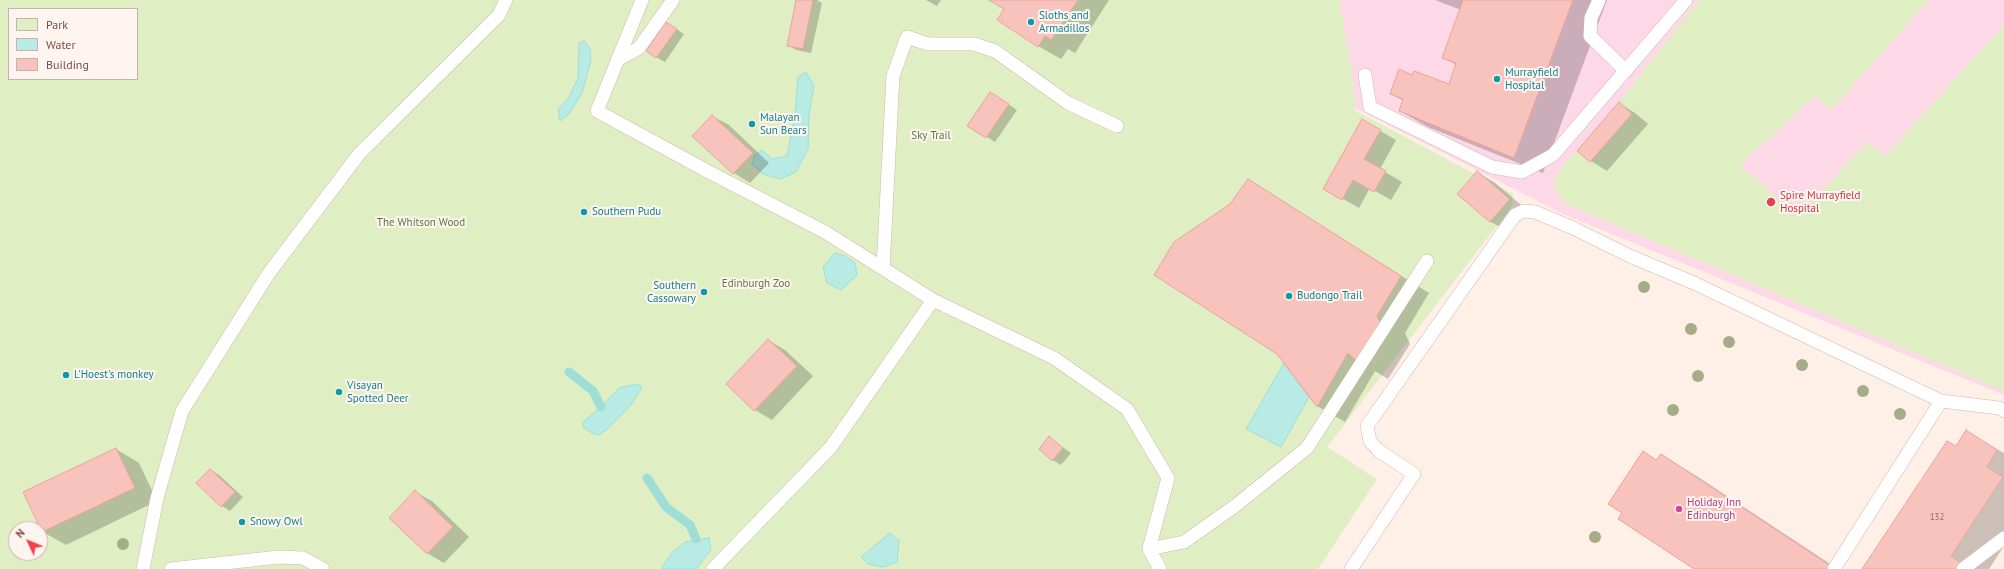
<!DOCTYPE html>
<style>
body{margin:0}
#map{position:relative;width:2004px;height:569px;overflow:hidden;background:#feefe7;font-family:"PT Sans",sans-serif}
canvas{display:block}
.legend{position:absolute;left:8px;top:8px;width:130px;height:72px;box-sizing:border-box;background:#fff5f0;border:1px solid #cbb1ad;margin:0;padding:5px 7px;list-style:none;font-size:12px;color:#7c4c48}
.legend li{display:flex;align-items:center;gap:8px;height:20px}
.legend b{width:20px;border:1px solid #cbb1ad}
.north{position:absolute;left:8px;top:521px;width:40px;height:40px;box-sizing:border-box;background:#fff5f0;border:1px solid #cbb1ad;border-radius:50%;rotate:314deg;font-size:11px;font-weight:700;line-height:16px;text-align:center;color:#7c4c48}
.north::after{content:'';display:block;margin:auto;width:14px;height:18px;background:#f44049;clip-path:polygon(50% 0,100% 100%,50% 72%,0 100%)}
</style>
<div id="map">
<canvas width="2004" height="569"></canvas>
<ul class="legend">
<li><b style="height:11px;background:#e0eec3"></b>Park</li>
<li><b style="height:11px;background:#b9ebe5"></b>Water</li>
<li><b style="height:11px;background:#f7c3bc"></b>Building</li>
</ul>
<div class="north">N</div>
</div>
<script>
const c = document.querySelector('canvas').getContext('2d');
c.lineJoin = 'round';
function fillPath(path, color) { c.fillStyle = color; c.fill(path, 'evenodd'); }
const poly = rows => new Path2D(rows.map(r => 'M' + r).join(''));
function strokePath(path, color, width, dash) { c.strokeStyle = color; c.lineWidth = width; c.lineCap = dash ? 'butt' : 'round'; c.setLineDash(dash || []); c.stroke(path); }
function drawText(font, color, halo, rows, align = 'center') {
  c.font = font + ' "PT Sans",sans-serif'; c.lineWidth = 4; c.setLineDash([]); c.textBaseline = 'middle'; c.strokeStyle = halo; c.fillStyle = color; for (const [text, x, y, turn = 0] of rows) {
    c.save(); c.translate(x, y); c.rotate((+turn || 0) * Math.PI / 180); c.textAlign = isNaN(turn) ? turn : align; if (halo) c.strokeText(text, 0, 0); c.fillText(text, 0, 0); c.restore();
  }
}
fillPath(poly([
 [1233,0,2004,0,2004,395,1563,214,1218,38]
]), '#fdd9e7');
fillPath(poly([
 [0,0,1339,0,1352,69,1356,111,1513,194,1512,206,1327,447,1377,479,1318,569,0,569],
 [9,9,137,9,137,79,9,79],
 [16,529,40,529,40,553,16,553],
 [1699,0,1929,0,1831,110,1815,96,1740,165,1797,216,1868,142,1885,156,2004,25,2004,391,1564,203,1553,182,1565,164,1577,151,1590,162,1632,114,1619,102]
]), '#e0eec3');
const water = poly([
 [584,41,590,49,591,60,582,93,569,114,560,121,558,109,568,99,578,78,579,43,584,41],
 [806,72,814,86,809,114,808,149,796,172,780,179,763,174,752,164,754,156,762,150,772,159,787,156,795,114,798,77,806,72],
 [835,253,845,256,855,263,857,275,841,290,827,283,823,267,835,253],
 [1284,363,1309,397,1281,447,1246,429,1284,363],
 [638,384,642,388,630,406,607,429,599,435,592,433,583,427,583,422,601,407,619,388,638,384],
 [890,533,899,541,897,562,883,567,868,564,861,557,890,533],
 [709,538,711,550,696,569,663,569,662,567,672,553,685,542,709,538]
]);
fillPath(water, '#b9ebe5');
strokePath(water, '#9eded7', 1);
fillPath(poly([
 [797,0,817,0,822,3,811,53,796,50,788,45],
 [926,0,941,0,937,6],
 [991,0,1109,0,1075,53,1068,49,1061,59,1038,46,1005,9],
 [1435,0,1607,0,1543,173,1428,127,1400,111,1404,101,1391,94,1413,76,1449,85,1457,65,1443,58,1461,10],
 [675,28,684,34,665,62,656,57],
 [991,93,1017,110,995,142,969,126],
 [1619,103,1635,113,1648,124,1607,171,1591,161,1578,150],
 [712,116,729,125,769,163,750,183,734,173,694,136],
 [1363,121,1396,140,1380,169,1402,182,1391,200,1370,188,1359,208,1324,188],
 [1477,172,1494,182,1526,209,1507,231,1491,222,1458,194],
 [1248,181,1429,293,1405,333,1410,344,1388,379,1375,371,1345,422,1317,406],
 [768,340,785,350,813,376,772,420,755,410,727,384],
 [1967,432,2004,453,2004,546,1989,569,1863,569],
 [1049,438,1071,453,1061,465,1053,460],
 [116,449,139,463,157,501,66,545,43,532,24,493],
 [1661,455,1695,475,1838,569,1696,569,1657,461],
 [211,470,219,475,243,497,230,511,222,506],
 [415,492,432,501,469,537,444,563,427,553]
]), '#0003');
strokePath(poly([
 [569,372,593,391,601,407],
 [647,478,666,507,690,525,696,539]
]), '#9eded7', 9);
const building = poly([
 [796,0,813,0,803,49,787,46,796,0],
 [989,0,1078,0,1051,40,1045,36,1038,47,997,20,1004,9,989,0],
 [1463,0,1573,0,1514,158,1399,111,1403,99,1390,94,1399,69,1412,75,1414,71,1449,84,1456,63,1442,58,1463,0],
 [666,22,677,29,656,58,646,51,666,22],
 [990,92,1009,104,986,138,967,126,990,92],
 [1619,102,1632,114,1590,162,1577,151,1619,102],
 [712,115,753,153,733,174,692,136,712,115],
 [1362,119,1381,130,1364,159,1386,171,1374,192,1353,180,1342,200,1323,189,1362,119],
 [1477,171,1510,199,1490,222,1457,194,1477,171],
 [1248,179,1401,276,1377,316,1383,328,1360,364,1348,353,1317,407,1277,354,1154,275,1174,242,1230,204,1248,179],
 [768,339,797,366,754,411,726,384,768,339],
 [1966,430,1997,450,1987,467,2003,477,1951,556,1970,569,1862,569,1947,441,1956,446,1966,430],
 [1049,436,1063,448,1052,461,1039,449,1049,436],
 [116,448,135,488,42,532,23,492,116,448],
 [1643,451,1656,460,1661,454,1831,566,1829,569,1694,569,1618,519,1622,513,1608,504,1643,451],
 [210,469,235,492,221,507,196,483,210,469],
 [415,490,453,527,427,554,389,518,415,490]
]);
fillPath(building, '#f7c3bc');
strokePath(building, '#eca39a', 1);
const lane = poly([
 [642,0,597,111,707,171,825,232,933,300,1054,358,1127,409,1168,478,1149,549,1160,569],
 [1599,0,1591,18,1590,36,1626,71],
 [617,60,639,48,673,0],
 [1365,75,1370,107,1492,167,1522,172,1553,155,1686,0],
 [883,268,893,76,907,37,928,44,974,44,995,51,1068,103,1117,126],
 [1149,549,1184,542,1235,506,1307,448,1427,261],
 [143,569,157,498,182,411,269,273,359,154,499,15,506,0],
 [171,569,279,557,303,558,323,569],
 [713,569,831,447,933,300],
 [1351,569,1414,474,1379,451,1370,441,1367,426,1515,215,1524,211,1535,212,1573,228,1632,257,1694,283,1941,401,1999,408,2004,411],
 [1834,569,1941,401],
 [1963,569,2004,538]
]);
strokePath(lane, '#d5b5ae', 14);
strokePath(lane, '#fff', 13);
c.fillStyle = '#a4ad87';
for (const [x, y] of [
 [1644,287],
 [1691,329],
 [1729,342],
 [1802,365],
 [1698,376],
 [1863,391],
 [1673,410],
 [1900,414],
 [1595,537],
 [123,544]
]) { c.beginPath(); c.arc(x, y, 6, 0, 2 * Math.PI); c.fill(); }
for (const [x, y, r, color] of [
 [1031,22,4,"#0f9aa8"],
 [1497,79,4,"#0f9aa8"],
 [752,124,4,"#0f9aa8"],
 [1771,202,5,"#e0444e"],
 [584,212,4,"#0f9aa8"],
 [704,292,4,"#0f9aa8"],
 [1289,296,4,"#0f9aa8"],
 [66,375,4,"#0f9aa8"],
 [339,392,4,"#0f9aa8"],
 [1679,509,4,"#d1479c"],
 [242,522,4,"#0f9aa8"]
]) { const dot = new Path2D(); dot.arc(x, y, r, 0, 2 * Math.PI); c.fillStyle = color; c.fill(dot); strokePath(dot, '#fff5f0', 1.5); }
drawText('9px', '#9b6a65', null, [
 ["132",1937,517]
]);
drawText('11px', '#0d838f', '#fff5f0', [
 ["Sloths and",1039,16],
 ["Armadillos",1039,29],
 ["Murrayfield",1505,73],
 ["Hospital",1505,86],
 ["Malayan",760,118],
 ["Sun Bears",760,131],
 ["Southern Pudu",592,212],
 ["Southern",696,286,"right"],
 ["Cassowary",696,299,"right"],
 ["Budongo Trail",1297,296],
 ["L'Hoest's monkey",74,375],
 ["Visayan",347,386],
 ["Spotted Deer",347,399],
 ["Snowy Owl",250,522]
], 'left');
drawText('11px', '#5b7739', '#fff5f0', [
 ["Sky Trail",931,136],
 ["The Whitson Wood",421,223],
 ["Edinburgh Zoo",756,284]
]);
drawText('11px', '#be3a42', '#fff5f0', [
 ["Spire Murrayfield",1780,196],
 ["Hospital",1780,209]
], 'left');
drawText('11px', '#b23c85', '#fff5f0', [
 ["Holiday Inn",1687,503],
 ["Edinburgh",1687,516]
], 'left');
</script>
